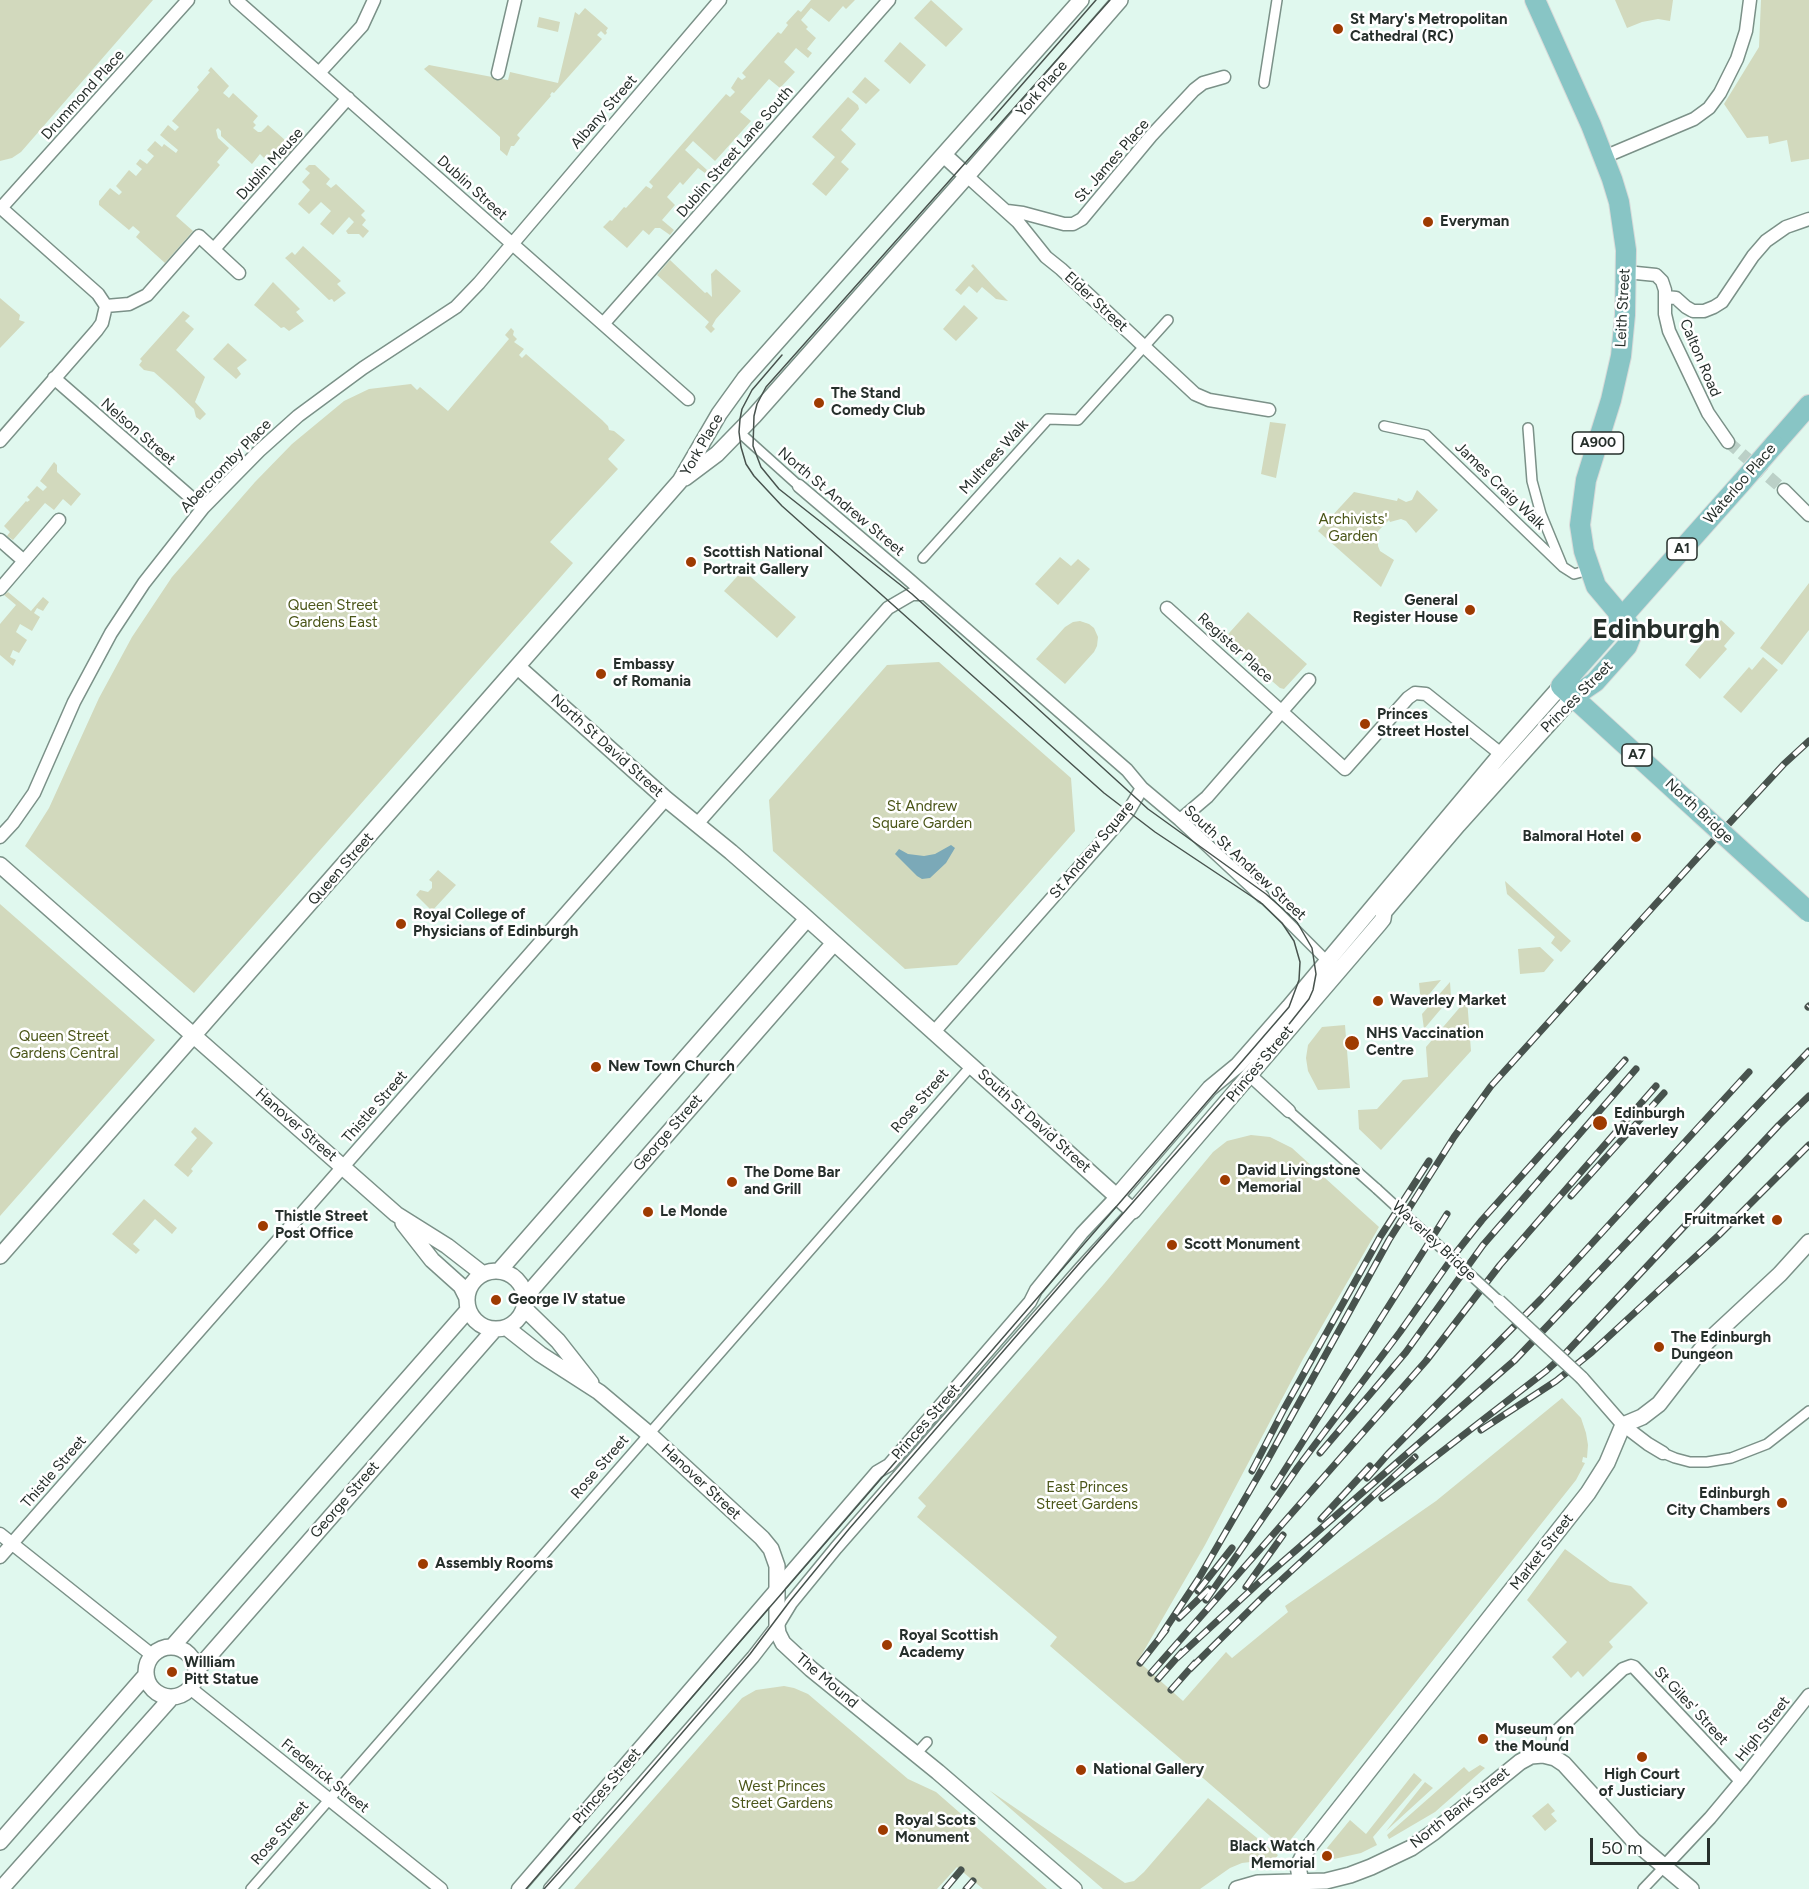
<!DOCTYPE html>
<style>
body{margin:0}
#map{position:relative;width:1809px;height:1889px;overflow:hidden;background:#e0f8ee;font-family:Figtree,sans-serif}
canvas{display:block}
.scale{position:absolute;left:1590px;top:1838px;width:120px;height:27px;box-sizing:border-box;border:3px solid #262f2b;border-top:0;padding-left:8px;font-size:18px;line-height:21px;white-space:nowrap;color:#262f2b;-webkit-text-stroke:4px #fff;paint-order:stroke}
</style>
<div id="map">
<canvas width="1809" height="1889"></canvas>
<div class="scale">50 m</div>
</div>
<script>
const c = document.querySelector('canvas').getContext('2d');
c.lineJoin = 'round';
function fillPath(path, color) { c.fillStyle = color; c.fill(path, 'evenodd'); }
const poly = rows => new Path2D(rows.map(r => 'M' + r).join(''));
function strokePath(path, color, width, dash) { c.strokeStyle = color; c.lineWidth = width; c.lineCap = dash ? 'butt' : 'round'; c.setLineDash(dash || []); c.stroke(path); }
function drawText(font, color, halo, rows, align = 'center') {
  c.font = font + ' Figtree,sans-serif'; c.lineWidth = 5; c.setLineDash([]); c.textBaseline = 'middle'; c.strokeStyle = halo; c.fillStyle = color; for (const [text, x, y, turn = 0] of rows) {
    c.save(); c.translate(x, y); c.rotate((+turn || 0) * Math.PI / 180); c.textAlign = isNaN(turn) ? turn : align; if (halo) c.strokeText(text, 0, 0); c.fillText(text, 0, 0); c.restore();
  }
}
fillPath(poly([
 [0,0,153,0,21,152,12,158,0,161],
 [811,0,855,0,846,9,843,6,829,22,811,8,801,20,808,27,806,29,816,38,807,49,812,53,808,58,796,48,784,62,795,72,780,88,769,79,740,112,751,121,715,161,693,141,685,150,707,170,705,173,698,168,683,185,680,182,667,197,675,205,662,220,674,230,670,235,660,228,655,228,649,235,643,230,627,248,603,227,610,220,612,221,624,207,626,208,646,186,651,189,653,186,649,182,726,94,730,97,735,92,731,88,738,77,742,80,746,77,742,73,778,32,781,34,788,25,786,23,798,10,801,12],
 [931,0,963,29,946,47,914,18],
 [1615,0,1673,0,1670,21,1658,19,1642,22,1627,28],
 [1761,0,1809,0,1809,159,1791,162,1787,140,1769,144,1768,136,1747,138,1724,104,1759,47],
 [585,8,608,28,606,31,607,33,605,35,601,31,597,35,602,39,554,93,552,92,550,95,551,96,517,135,520,138,514,146,511,146,507,156,500,150,500,137,424,69,429,65,508,80,510,72,558,83,575,12,579,15],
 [539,17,560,22,558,32,537,27],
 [900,42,926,65,910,84,884,61],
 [211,67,229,86,223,93,229,98,233,93,258,116,253,122,256,125,253,128,258,132,261,132,268,125,294,148,285,159,276,151,270,157,267,154,264,158,260,154,252,164,221,136,221,131,218,128,216,130,218,138,229,148,217,162,220,165,176,216,193,231,165,263,136,237,140,232,133,226,129,230,99,205,99,201,110,188,119,195,122,192,116,186,129,170,136,176,142,169,136,164,140,159,147,164,154,156,147,150,155,141,162,147,164,144,176,153,178,150,160,135,168,125,175,131,179,127,172,121,199,90,197,87,210,72,208,71],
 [865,77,880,90,866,104,852,92],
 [848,97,858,105,859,109,841,130,856,144,841,162,849,169,826,196,812,184,835,157,812,137],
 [309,165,315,165,330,179,326,184,331,188,336,184,365,211,361,215,366,220,362,225,369,231,363,238,359,234,348,234,346,231,354,222,349,217,333,235,320,224,331,211,321,202,309,214,298,204,310,190,302,182,310,173,305,169],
 [303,246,341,281,337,284,346,293,334,302,332,299,329,300,285,258,292,252,295,255],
 [670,260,705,293,707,292,712,297,711,274,716,269,741,291,716,319,712,326,715,329,711,333,705,327,709,322,657,275],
 [973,264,993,286,1008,301,996,299,982,287,977,293,969,286,961,295,955,290,974,269,971,266],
 [273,282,300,309,296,312,304,321,289,331,284,327,281,328,254,305],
 [0,298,20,315,19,320,25,322,0,348],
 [964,305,978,318,956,341,943,329],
 [183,311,190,316,185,321,194,329,176,350,205,377,195,402,206,414,200,420,196,417,194,409,172,388,154,372,144,370,139,365,142,361,140,359],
 [511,328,514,331,513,335,517,339,514,342,524,349,519,355,522,358,526,354,602,420,608,426,609,430,614,431,625,440,608,459,618,469,550,542,573,563,194,993,25,846,49,808,99,698,132,637,172,577,255,482,292,444,344,401,369,389,411,384,417,390,420,387,448,411,509,339,505,335],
 [228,343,247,360,237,368,241,374,236,379,213,359],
 [1270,422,1286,424,1276,478,1261,474],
 [54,462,57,465,57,472,81,494,71,506,63,499,54,510,45,503,13,540,7,536,10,532,4,526,26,501,27,502,30,500,27,497,37,486,43,491,47,487,40,481],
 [1417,490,1438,510,1416,533,1406,521,1401,519,1390,522,1389,520,1378,531,1378,546,1380,551,1394,560,1381,587,1318,531,1354,492,1397,501,1398,498,1406,502,1412,500],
 [1060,557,1071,566,1078,559,1090,569,1058,605,1035,584],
 [743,570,796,617,777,638,724,591],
 [1809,583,1809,630,1782,665,1760,648],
 [8,592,31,611,43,597,49,602,43,611,37,608,34,613,40,617,32,631,20,624,16,632,27,640,19,653,13,650,10,657,16,660,13,666,0,655,0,624,16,605,4,595],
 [1248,612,1307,664,1284,689,1280,688,1227,642,1221,642],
 [1721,620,1735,633,1724,646,1727,649,1700,679,1685,665],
 [1080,621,1089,624,1094,628,1098,637,1097,646,1094,652,1065,684,1036,659,1065,627,1073,622],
 [1763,657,1778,670,1741,713,1723,697,1749,667,1752,670],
 [939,662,1071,778,1075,831,957,965,905,969,773,851,769,800,887,665],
 [438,870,456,885,432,911,416,895,420,890,428,892,432,888,432,882,429,880],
 [1505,881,1571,941,1561,952,1551,943,1555,937,1507,894],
 [0,904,155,1040,0,1216],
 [1540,947,1554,960,1544,972,1520,974,1518,949],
 [1441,980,1421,1004,1419,983],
 [1450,982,1451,997,1424,1029,1422,1014],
 [1467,999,1471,1051,1381,1150,1359,1129,1358,1110,1377,1109,1403,1080,1428,1077,1426,1047],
 [1345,1025,1350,1088,1318,1090,1308,1071,1306,1058,1308,1045,1322,1027],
 [195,1127,213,1143,191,1169,193,1171,188,1177,174,1165,197,1138,191,1132],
 [1251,1135,1270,1137,1292,1148,1379,1227,1303,1359,1205,1545,1138,1661,1183,1701,1226,1652,1232,1658,1288,1612,1285,1606,1436,1501,1562,1398,1581,1418,1586,1433,1588,1445,1587,1458,1583,1457,1582,1462,1585,1463,1576,1480,1284,1848,1050,1646,1057,1637,917,1517,926,1506,918,1498,1104,1284,1213,1152,1227,1141],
 [144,1199,177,1228,172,1234,155,1219,133,1244,140,1250,136,1254,112,1234],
 [1565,1549,1610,1582,1631,1586,1648,1603,1609,1642,1613,1647,1583,1677,1578,1671,1571,1678,1552,1657,1567,1642,1527,1600],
 [784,1686,794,1688,808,1694,908,1779,936,1792,1047,1889,983,1889,957,1867,937,1889,574,1889,742,1698,756,1690],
 [1480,1765,1485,1768,1435,1812,1389,1839,1387,1835,1464,1767,1469,1772],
 [1414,1773,1422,1780,1373,1837,1377,1845,1361,1853,1334,1859,1327,1848,1350,1820,1366,1834],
 [1425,1782,1433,1788,1386,1831],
 [989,1790,1125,1883,1134,1881,1144,1872,1208,1798,1278,1855,1275,1859,1242,1863,1230,1868,1200,1889,1103,1889],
 [1548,1803,1555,1811,1551,1814,1557,1821,1545,1831,1532,1816]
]), '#d2d9bd');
fillPath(poly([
 [951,845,955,848,946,863,930,878,922,879,917,876,895,854,899,849,908,854,924,856,935,854]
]), '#7ba9b8');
strokePath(poly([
 [1728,442,1784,490]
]), '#bbd0c7', 12, [12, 6]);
const pedestrian = poly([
 [1264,83,1277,0],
 [1384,426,1426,435,1563,567,1574,574,1589,570],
 [1528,428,1532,481,1541,514,1562,565],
 [739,432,799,486],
 [923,558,1048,419,1078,420,1168,320],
 [1263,897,1327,961],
 [1289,1111,1377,1189],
 [1663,1453,1675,1458,1690,1462,1707,1462,1731,1458,1767,1444,1809,1411],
 [916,1754,927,1742],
 [251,1889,972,1065],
 [1643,1889,1664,1867]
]);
const minor = poly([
 [236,0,688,399],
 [319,73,362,26,374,0],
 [498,73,515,0],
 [1604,157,1694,119,1709,108,1720,93,1737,59,1746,31,1750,0],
 [967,176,1018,222,1046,257,1061,269,1195,394,1209,400,1269,410],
 [0,207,98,294,106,306],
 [1,208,188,0],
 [1007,211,1023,213,1064,224,1073,224,1082,219,1151,136,1194,90,1203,83,1224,77],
 [214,249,348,98],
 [1626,272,1656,275,1662,281,1665,290,1665,314,1669,331,1708,413,1728,442],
 [1666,297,1676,298,1686,307,1693,311,1704,311,1714,307,1722,302,1753,256,1766,241,1786,227,1809,219],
 [106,306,129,304,147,295,199,236,239,273],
 [603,324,889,0],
 [54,378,203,508],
 [0,441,97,330,102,323,106,306],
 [799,486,906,577,1127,770,1142,788,1180,820,1263,897],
 [1784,490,1809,515],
 [0,540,24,561],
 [0,589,59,520],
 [1167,608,1345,769,1408,698,1415,693,1426,694,1501,754],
 [1180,820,1207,797,1309,680],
 [697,824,888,608,912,594,924,594],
 [0,837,13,823,34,793,74,702,111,633,144,583,203,508,259,451,298,416,363,368,456,307,479,283,720,0],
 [934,1032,1128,812,1142,788],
 [1251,1076,1289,1111],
 [1582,1378,1623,1425,1648,1444,1663,1453],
 [0,1534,152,1655],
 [0,1557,666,799],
 [190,1688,441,1889],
 [1551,1757,1553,1737,1556,1732,1623,1669,1631,1666,1634,1667,1741,1781],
 [1664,1867,1710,1818,1741,1781,1809,1695],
 [518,1889,877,1472,889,1465,1030,1302,1036,1290,1082,1233,1117,1196],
 [550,1889,753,1657,777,1626,791,1603,836,1548,1081,1268,1133,1211]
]);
const tertiary = poly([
 [944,155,967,176],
 [685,478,717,454,754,416,967,176,1120,0],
 [518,667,666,799,731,852,801,913,1133,1211,1379,924,1383,919,1384,912,1458,825,1573,697],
 [0,865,396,1214,447,1246,483,1274],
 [1117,1196,1210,1088,1238,1065,1289,1007,1501,754,1561,686],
 [403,1223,432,1260,461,1286,467,1298],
 [0,1256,680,481,719,414,745,378,1081,0],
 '467 1300a29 29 0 1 1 58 0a29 29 0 1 1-58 0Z',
 [499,1271,807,919],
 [526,1296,834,943],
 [525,1309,558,1341,591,1383],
 [507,1328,540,1354,599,1392,649,1434,762,1538,771,1549,777,1566,777,1626,778,1633,783,1643,811,1669,938,1772,1074,1889],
 '146 1672a25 25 0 1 1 50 0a25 25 0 1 1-50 0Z',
 [172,1647,468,1310],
 [196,1671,494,1330],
 [0,1842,146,1675],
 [1301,1883,1298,1866,1305,1852,1588,1493,1607,1463,1623,1425,1642,1417,1659,1404,1707,1342,1780,1274,1809,1242],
 [1,1889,172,1697],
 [1237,1889,1258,1883,1326,1881,1350,1875,1371,1867,1411,1848,1434,1832,1520,1762,1531,1756,1543,1755,1555,1758,1564,1764,1634,1841,1691,1889]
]);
const primary = poly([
 [1535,0,1591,125,1612,179,1619,202,1626,250,1625,315,1621,356,1611,400,1586,480,1580,525,1584,551,1596,586,1628,624,1631,636,1627,646,1595,682,1573,697],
 [1774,445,1809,405],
 [1700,813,1561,686,1742,482]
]);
strokePath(pedestrian, '#7b9188', 12);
strokePath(minor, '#7b9188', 15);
strokePath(tertiary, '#7b9188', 18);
strokePath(primary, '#d8dad9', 22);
strokePath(pedestrian, '#fff', 9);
strokePath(minor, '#fff', 12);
strokePath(tertiary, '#fff', 15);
strokePath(primary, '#88c5c5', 20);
strokePath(poly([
 [991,120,1096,0],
 [526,1889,1289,1007,1299,980,1300,962,1294,941,1282,923,1260,902,1155,832,1104,793,782,506,754,476,746,464,741,447,739,432,740,419,742,409,752,390,782,355],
 [544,1889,625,1799,750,1654,790,1601,849,1529,1090,1251,1286,1028,1309,999,1313,990,1316,974,1312,948,1297,922,1282,908,1266,894,1148,809,912,594,779,489,761,467,753,446,754,416,757,404,766,387,1110,0]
]), '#48534e', 1.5);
const rail = poly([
 [1808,1007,1809,1006],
 [1571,1196,1664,1093],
 [1481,1430,1556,1381,1592,1352,1719,1235,1809,1145],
 [1320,1453,1406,1352,1483,1245,1636,1069],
 [1252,1471,1284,1409,1380,1237,1429,1161],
 [1367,1478,1388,1454,1541,1299,1749,1072],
 [1274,1487,1447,1214],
 [1382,1498,1546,1371,1565,1354,1779,1125,1809,1096],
 [1321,1519,1370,1466],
 [1246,1587,1283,1535],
 [1198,1591,1232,1548],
 [1206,1600,1298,1467,1400,1332,1455,1254,1482,1220,1625,1060],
 [1179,1618,1209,1589],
 [1160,1637,1199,1578,1268,1459,1389,1240,1454,1137,1491,1086,1700,855,1784,764,1809,741],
 [1177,1658,1264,1578,1515,1360,1809,1051],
 [1140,1663,1166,1630],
 [1190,1669,1264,1596,1415,1457],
 [1151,1673,1426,1361,1500,1265,1656,1086],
 [1158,1679,1182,1652],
 [1171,1690,1195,1663],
 [945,1889,961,1870],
 [966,1889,973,1881]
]);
strokePath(rail, '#48534e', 7);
strokePath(rail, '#fff', 4.5, [14]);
const pedestrianBridge = poly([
 [1377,1189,1499,1301]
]);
const minorBridge = poly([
 [1499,1301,1582,1378]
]);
const primaryBridge = poly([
 [1742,482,1774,445],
 [1700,813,1809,912]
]);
strokePath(pedestrianBridge, '#7b9188', 12, []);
strokePath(minorBridge, '#7b9188', 15, []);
strokePath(primaryBridge, '#d8dad9', 22, []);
strokePath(pedestrianBridge, '#fff', 9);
strokePath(minorBridge, '#fff', 12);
strokePath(primaryBridge, '#88c5c5', 20);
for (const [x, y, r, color] of [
 [1338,29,6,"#9e3b01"],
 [1428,222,6,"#9e3b01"],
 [819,403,6,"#9e3b01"],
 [691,562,6,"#9e3b01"],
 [1470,610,6,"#9e3b01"],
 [601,674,6,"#9e3b01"],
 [1365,724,6,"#9e3b01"],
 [1636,837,6,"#9e3b01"],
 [401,924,6,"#9e3b01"],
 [1378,1001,6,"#9e3b01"],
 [1352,1043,8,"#9e3b01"],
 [596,1067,6,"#9e3b01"],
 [1600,1123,8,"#9e3b01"],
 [1225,1180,6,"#9e3b01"],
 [732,1182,6,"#9e3b01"],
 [648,1212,6,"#9e3b01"],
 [1777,1220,6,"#9e3b01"],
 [263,1226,6,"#9e3b01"],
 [1172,1245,6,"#9e3b01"],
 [496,1300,6,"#9e3b01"],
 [1659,1347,6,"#9e3b01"],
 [1782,1503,6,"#9e3b01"],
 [423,1564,6,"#9e3b01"],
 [887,1645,6,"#9e3b01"],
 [172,1672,6,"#9e3b01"],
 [1483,1739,6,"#9e3b01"],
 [1642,1757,6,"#9e3b01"],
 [1081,1770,6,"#9e3b01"],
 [883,1830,6,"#9e3b01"],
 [1327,1856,6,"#9e3b01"]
]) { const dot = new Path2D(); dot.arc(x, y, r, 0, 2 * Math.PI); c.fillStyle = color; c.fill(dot); strokePath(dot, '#fff', 2); }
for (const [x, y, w] of [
 [1598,443,51],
 [1682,549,30],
 [1637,755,30]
]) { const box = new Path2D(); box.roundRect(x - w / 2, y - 11, w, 22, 4.5); c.fillStyle = '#fff'; c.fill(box); strokePath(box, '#262f2b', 1.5); }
drawText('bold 14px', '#262f2b', null, [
 ["A900",1598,443],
 ["A1",1682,549],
 ["A7",1637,755]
]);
drawText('bold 15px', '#262f2b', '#fff', [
 ["St Mary's Metropolitan",1350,20],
 ["Cathedral (RC)",1350,37],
 ["Everyman",1440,222],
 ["The Stand",831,394],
 ["Comedy Club",831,411],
 ["Scottish National",703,553],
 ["Portrait Gallery",703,570],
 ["General",1458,601,"right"],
 ["Register House",1458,618,"right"],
 ["Embassy",613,665],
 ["of Romania",613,682],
 ["Princes",1377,715],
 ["Street Hostel",1377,732],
 ["Balmoral Hotel",1624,837,"right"],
 ["Royal College of",413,915],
 ["Physicians of Edinburgh",413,932],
 ["Waverley Market",1390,1001],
 ["NHS Vaccination",1366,1034],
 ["Centre",1366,1051],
 ["New Town Church",608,1067],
 ["Edinburgh",1614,1114],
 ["Waverley",1614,1131],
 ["David Livingstone",1237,1171],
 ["Memorial",1237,1188],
 ["The Dome Bar",744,1173],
 ["and Grill",744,1190],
 ["Le Monde",660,1212],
 ["Thistle Street",275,1217],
 ["Post Office",275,1234],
 ["Fruitmarket",1765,1220,"right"],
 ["Scott Monument",1184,1245],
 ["George IV statue",508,1300],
 ["The Edinburgh",1671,1338],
 ["Dungeon",1671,1355],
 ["Edinburgh",1770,1494,"right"],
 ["City Chambers",1770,1511,"right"],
 ["Assembly Rooms",435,1564],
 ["Royal Scottish",899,1636],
 ["Academy",899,1653],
 ["William",184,1663],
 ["Pitt Statue",184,1680],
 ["Museum on",1495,1730],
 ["the Mound",1495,1747],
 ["National Gallery",1093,1770],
 ["High Court",1642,1775,"center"],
 ["of Justiciary",1642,1792,"center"],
 ["Royal Scots",895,1821],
 ["Monument",895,1838],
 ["Black Watch",1315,1847,"right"],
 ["Memorial",1315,1864,"right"]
], 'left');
drawText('15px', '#262f2b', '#fff', [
 ["York Place",1042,89,-49],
 ["Drummond Place",83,95,-48],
 ["Albany Street",604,112,-49],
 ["Dublin Street Lane South",735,152,-49],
 ["St. James Place",1112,161,-49],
 ["Dublin Meuse",270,164,-48],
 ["Dublin Street",472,188,42],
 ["Elder Street",1096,302,43],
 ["Leith Street",1623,308,-87],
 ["Calton Road",1700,358,67],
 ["Nelson Street",138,432,41],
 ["York Place",702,445,-60],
 ["Multrees Walk",994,457,-48],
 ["Abercromby Place",226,466,-46],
 ["Waterloo Place",1740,484,-49],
 ["James Craig Walk",1500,486,44],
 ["North St Andrew Street",841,502,40],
 ["Register Place",1235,648,42],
 ["Princes Street",1577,697,-45],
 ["North St David Street",607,746,42],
 ["North Bridge",1699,811,43],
 ["St Andrew Square",1092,850,-50],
 ["South St Andrew Street",1245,863,43],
 ["Queen Street",341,869,-49],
 ["Princes Street",1260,1064,-50],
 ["Rose Street",920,1101,-49],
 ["Thistle Street",375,1107,-49],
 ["South St David Street",1034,1121,42],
 ["Hanover Street",296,1125,41],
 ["George Street",668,1133,-49],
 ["Waverley Bridge",1434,1241,43],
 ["Princes Street",926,1422,-49],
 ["Rose Street",600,1467,-49],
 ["Thistle Street",54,1472,-49],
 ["Hanover Street",701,1482,43],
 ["George Street",345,1500,-49],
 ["Market Street",1542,1552,-52],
 ["The Mound",827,1681,40],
 ["St Giles' Street",1691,1706,47],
 ["High Street",1763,1729,-52],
 ["Frederick Street",325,1776,39],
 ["Princes Street",607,1786,-49],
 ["North Bank Street",1460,1808,-38],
 ["Rose Street",280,1833,-49]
]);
drawText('15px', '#4b5619', '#fff', [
 ["Archivists'",1353,520],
 ["Garden",1353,537],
 ["Queen Street",333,606],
 ["Gardens East",333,623],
 ["St Andrew",922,807],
 ["Square Garden",922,824],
 ["Queen Street",64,1037],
 ["Gardens Central",64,1054],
 ["East Princes",1087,1488],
 ["Street Gardens",1087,1505],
 ["West Princes",782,1787],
 ["Street Gardens",782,1804]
]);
drawText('bold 27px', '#262f2b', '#fff', [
 ["Edinburgh",1656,630]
]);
</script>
